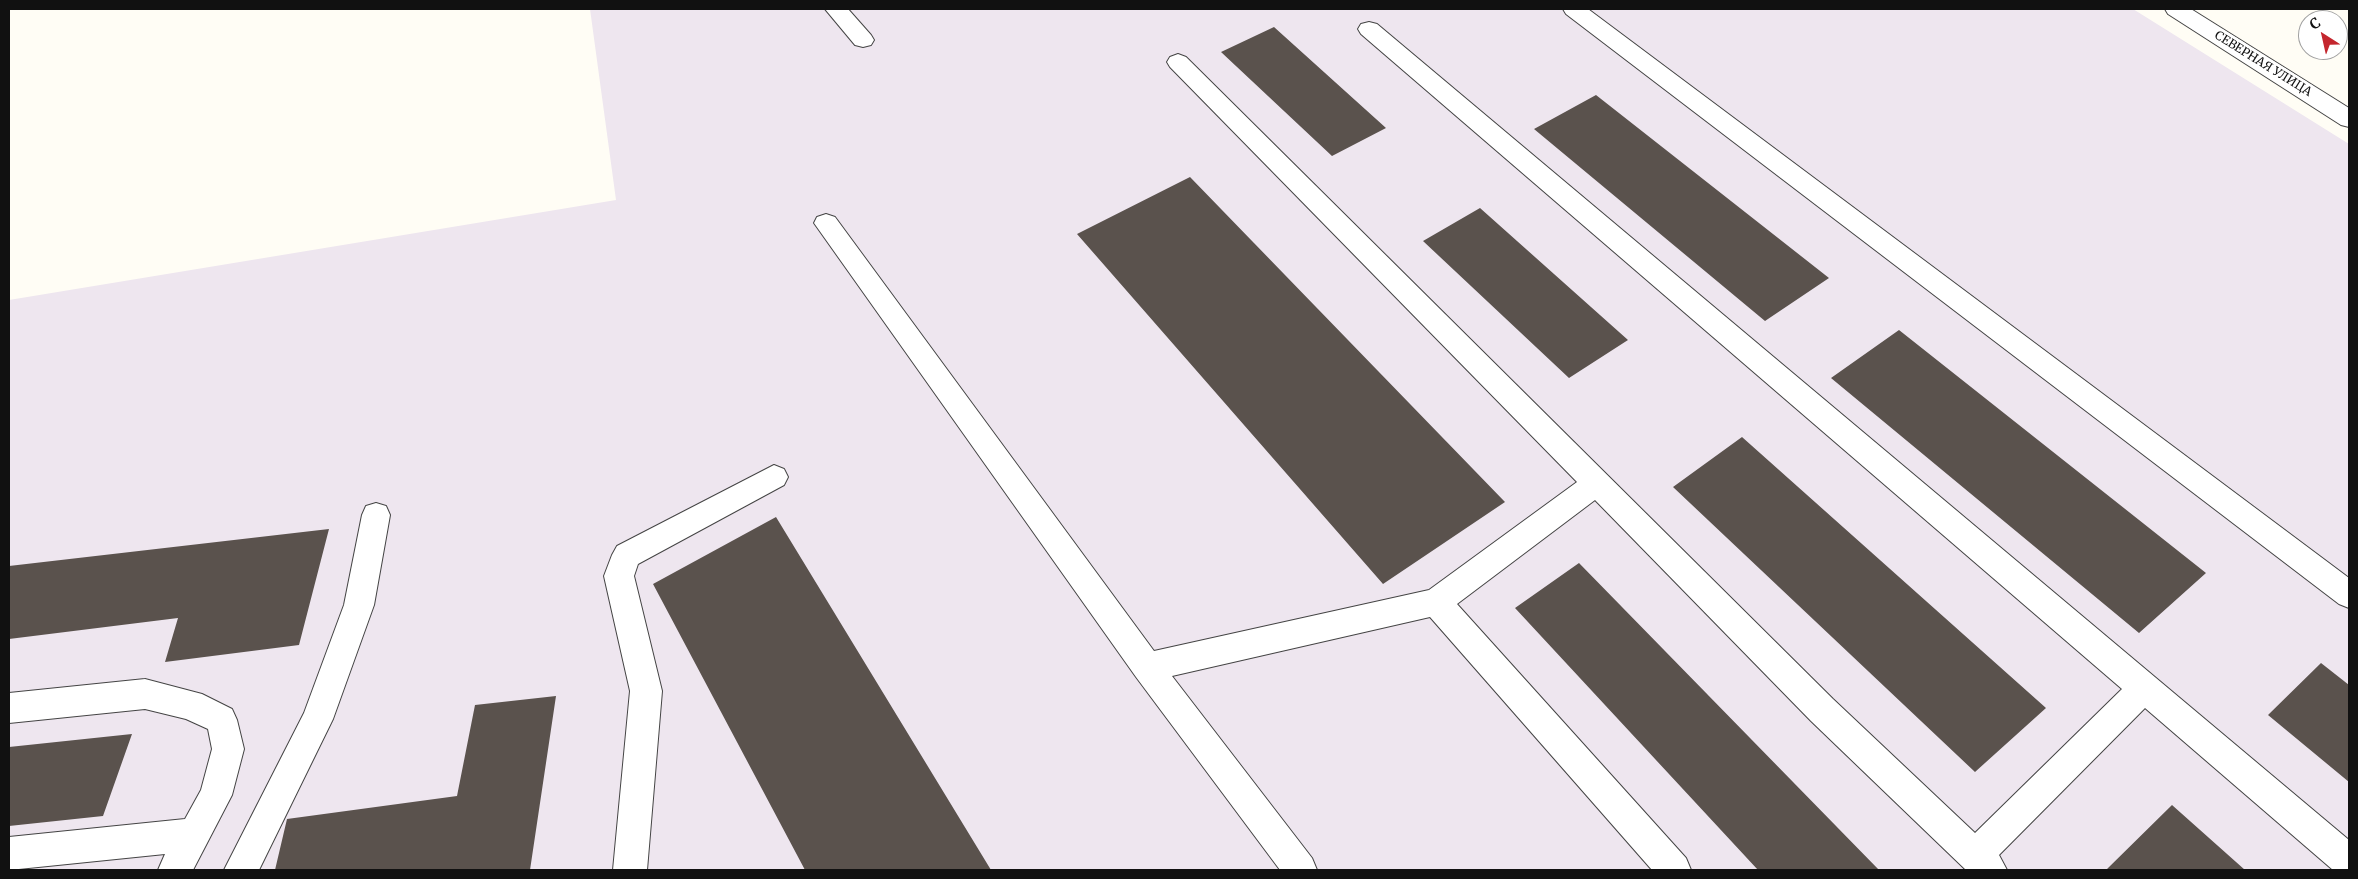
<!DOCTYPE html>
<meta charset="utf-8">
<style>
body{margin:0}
#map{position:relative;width:2358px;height:879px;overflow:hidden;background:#fffdf5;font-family:Merriweather,serif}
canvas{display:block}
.frame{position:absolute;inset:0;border:10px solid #111;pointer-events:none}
.north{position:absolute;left:2298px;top:10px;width:50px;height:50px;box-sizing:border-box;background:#fff;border:1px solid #a0a0a0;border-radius:50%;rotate:325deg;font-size:14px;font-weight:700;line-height:20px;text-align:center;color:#111}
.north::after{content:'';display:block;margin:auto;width:18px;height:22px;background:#c4262e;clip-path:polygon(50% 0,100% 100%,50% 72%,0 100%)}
</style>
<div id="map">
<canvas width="2358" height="879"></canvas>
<div class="frame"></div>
<div class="north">С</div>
</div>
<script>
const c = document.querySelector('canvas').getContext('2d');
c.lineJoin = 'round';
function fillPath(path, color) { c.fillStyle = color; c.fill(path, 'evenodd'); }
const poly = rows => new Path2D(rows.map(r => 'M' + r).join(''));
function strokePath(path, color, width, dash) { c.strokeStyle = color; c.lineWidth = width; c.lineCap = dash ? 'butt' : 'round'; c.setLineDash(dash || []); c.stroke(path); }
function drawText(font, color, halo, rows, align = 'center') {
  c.font = font + ' Merriweather,serif'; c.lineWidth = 5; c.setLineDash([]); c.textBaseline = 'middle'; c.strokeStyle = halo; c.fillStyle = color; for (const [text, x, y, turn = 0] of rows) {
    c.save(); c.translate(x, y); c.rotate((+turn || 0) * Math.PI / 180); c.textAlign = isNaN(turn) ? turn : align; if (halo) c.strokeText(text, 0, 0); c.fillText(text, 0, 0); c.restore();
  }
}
fillPath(poly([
 [590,9,2133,9,2349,144,2349,870,9,870,9,300,616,200]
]), '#eee6ef');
fillPath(poly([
 [1274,27,1386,128,1332,156,1221,52],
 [1596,95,1829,278,1765,321,1534,129],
 [1190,177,1505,502,1383,584,1077,234],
 [1480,208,1628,340,1569,378,1423,241],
 [1899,330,2206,573,2139,633,1831,378],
 [1742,437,2046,708,1975,772,1673,487],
 [776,517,991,870,805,870,653,584],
 [329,529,299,645,165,662,178,618,9,639,9,566],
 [1579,563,1879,870,1758,870,1515,608],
 [2321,663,2349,685,2349,782,2268,715],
 [556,696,530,870,275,870,287,819,457,796,475,705],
 [132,734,103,816,9,826,9,747],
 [2172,805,2245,870,2106,870]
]), '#5a524d');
const minor = poly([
 [825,9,848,9,871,35,874,40,871,45,863,47,855,45,825,9],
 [1563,9,1588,9,2349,578,2349,608,2339,604,1566,14,1563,9],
 [2165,9,2191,9,2349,108,2349,127,2341,125,2168,14,2165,9],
 [1369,22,1377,24,2349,840,2349,870,2333,870,2145,708,1999,855,2007,870,1966,870,1811,721,1595,500,1457,604,1686,858,1691,870,1652,870,1430,617,1172,676,1312,858,1317,870,1280,870,1136,677,814,223,817,217,826,214,835,217,1154,651,1429,590,1577,482,1170,67,1167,62,1170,57,1178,54,1186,57,1833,699,1975,833,2122,689,1361,34,1358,29,1361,24,1369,22],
 [774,465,784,469,788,477,784,485,638,564,634,576,662,691,647,870,613,870,630,691,604,576,612,555,617,546,774,465],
 [376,503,386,506,390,515,374,605,333,719,259,870,224,870,304,713,344,605,362,515,366,506,376,503],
 [145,679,202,694,232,709,237,720,244,749,232,795,193,870,158,870,165,854,9,870,9,837,185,819,201,790,212,749,208,729,186,719,145,709,9,723,9,693,145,679]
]);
strokePath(minor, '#444', 2);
fillPath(minor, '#fff');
drawText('12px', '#111', '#fff', [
 ["СЕВЕРНАЯ УЛИЦА",2263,64,32]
]);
</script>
